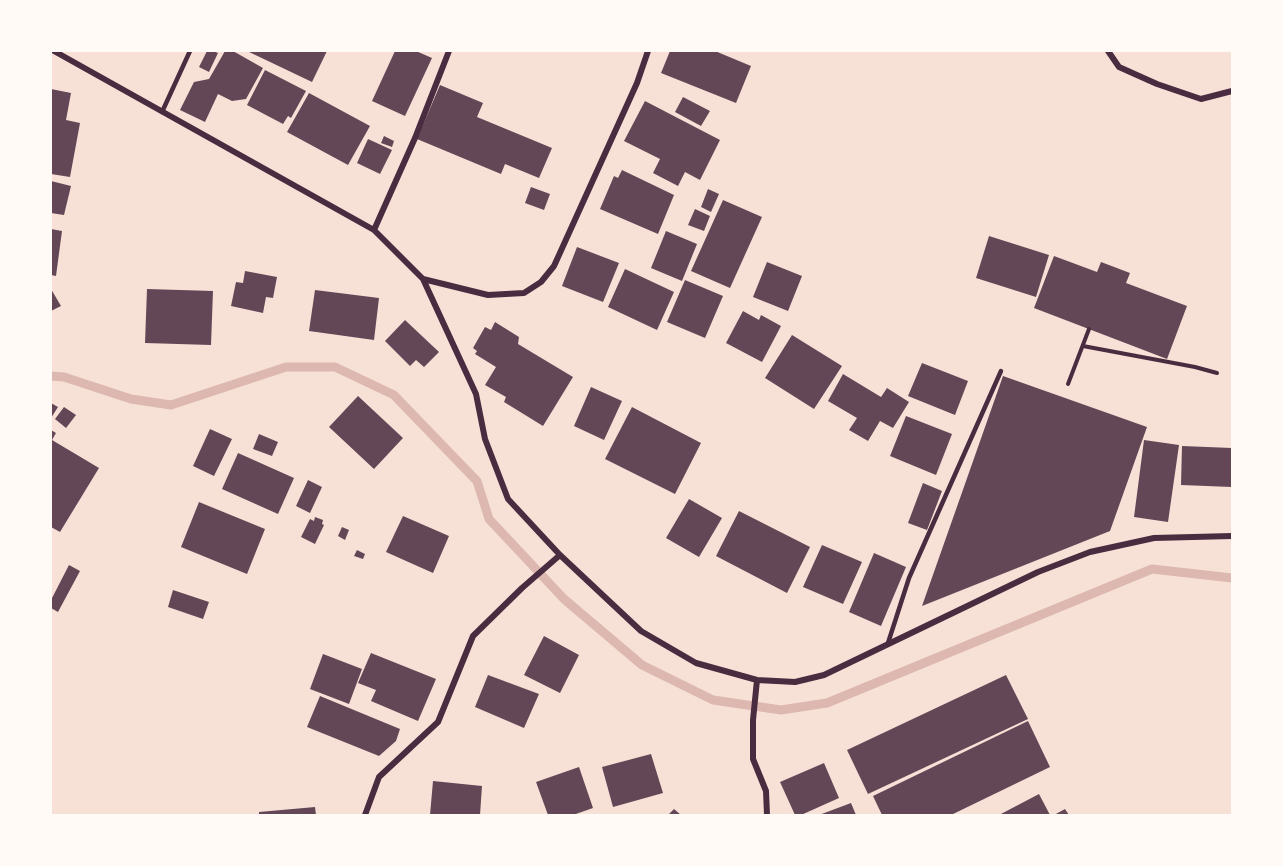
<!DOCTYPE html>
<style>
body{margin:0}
#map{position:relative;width:1283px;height:866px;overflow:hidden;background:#f7e1d7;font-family:"Public Sans",sans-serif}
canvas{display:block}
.frame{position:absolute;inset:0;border:52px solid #fffaf5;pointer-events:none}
</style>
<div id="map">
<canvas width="1283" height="866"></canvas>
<div class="frame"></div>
</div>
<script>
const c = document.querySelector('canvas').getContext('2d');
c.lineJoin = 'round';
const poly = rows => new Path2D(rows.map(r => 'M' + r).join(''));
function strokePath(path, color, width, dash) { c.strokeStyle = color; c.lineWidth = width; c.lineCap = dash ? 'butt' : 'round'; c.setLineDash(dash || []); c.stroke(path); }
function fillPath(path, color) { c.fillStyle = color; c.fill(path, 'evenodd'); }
strokePath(poly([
 [51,376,64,377,131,399,171,405,286,367,335,367,394,395,477,481,489,519,564,599,642,665,713,700,781,710,827,703,1152,569,1232,578]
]), '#dcb8b0', 9);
fillPath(poly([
 [207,51,213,51,218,53,209,72,199,67],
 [225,51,233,51,263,68,246,99,232,101,218,94,205,122,180,110,194,82,209,79],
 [247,51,327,51,312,82],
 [395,51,416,51,432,58,405,116,372,101],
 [670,51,715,51,751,66,736,103,661,73],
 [265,70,306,91,291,118,288,116,283,124,247,105],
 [440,85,483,103,477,117,552,148,539,178,505,164,501,174,417,139],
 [51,89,71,93,66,120,80,123,70,177,51,174],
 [309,93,370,126,348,165,287,132],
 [683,97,710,111,701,126,675,112],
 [645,101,720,140,700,180,685,172,678,186,653,173,660,159,624,141],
 [384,136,394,141,392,147,381,143],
 [368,139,392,150,380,174,357,163],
 [622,170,674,195,658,234,600,209,614,176,618,178],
 [51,181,71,186,64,215,51,213],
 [531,187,550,194,544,210,525,203],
 [708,189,719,194,711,212,701,207],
 [723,200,762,217,730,288,691,271],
 [695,209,710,216,704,231,688,225],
 [51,229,62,231,56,276,51,275],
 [666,231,697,244,682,281,651,268],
 [989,236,1049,255,1036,297,976,278],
 [577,247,619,263,603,302,562,286],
 [1054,256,1097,272,1101,262,1130,273,1126,283,1187,306,1167,359,1034,308],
 [767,262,802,276,788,311,753,297],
 [625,269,674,292,657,330,608,307],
 [245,271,277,277,273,298,266,297,263,313,231,306,236,282,243,283],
 [685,280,723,296,705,338,667,322],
 [51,289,61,306,51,311],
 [147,289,213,291,211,345,145,343],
 [315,290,379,298,374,340,309,331],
 [743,311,759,320,761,315,781,326,762,362,726,343],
 [405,320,439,352,424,367,416,360,410,366,385,341],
 [495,322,519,337,518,344,573,377,543,426,504,402,506,397,485,385,496,367,475,354,477,351,473,348,485,327,491,330],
 [792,335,842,366,814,409,765,378],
 [922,363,968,381,955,415,908,396],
 [843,374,881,397,887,388,909,402,893,428,880,421,868,441,849,430,857,418,828,401],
 [1003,376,1147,427,1110,531,922,606],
 [591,387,622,401,604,440,574,426],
 [358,396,403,438,374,469,329,427],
 [51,403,58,407,51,418],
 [64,407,76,415,66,428,55,419],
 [632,407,701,443,675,494,605,459],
 [906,416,952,434,936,475,890,456],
 [210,429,232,439,214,476,193,466],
 [51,430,56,433,52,440,99,468,60,532,51,527],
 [259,434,278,442,272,456,253,449],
 [1144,440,1179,445,1168,522,1134,517],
 [1182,446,1232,448,1232,487,1181,485],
 [238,453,294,478,278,514,222,489],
 [308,480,322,487,310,513,296,506],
 [923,483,942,491,927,530,908,523],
 [689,499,722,518,699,557,666,538],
 [199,502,265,529,247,574,181,547],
 [739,511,810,547,787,593,716,556],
 [403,516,449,536,433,573,386,552],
 [315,517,323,520,322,524,324,525,315,544,301,537,310,519,314,521],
 [342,527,349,530,345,540,338,536],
 [822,545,862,562,843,604,803,587],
 [357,550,365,554,363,559,354,556],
 [874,553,906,567,881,626,849,612],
 [69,565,80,571,58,612,51,608,51,600],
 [173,590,209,602,203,619,168,607],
 [544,636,579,655,560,693,524,675],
 [371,653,436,679,418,721,371,701,376,690,358,683],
 [323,654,362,669,349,704,310,689],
 [488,675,539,694,524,728,475,707],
 [1006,675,1028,719,868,794,847,750],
 [320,696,400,729,396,741,379,756,307,727],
 [1028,721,1050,767,951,815,882,815,873,796],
 [651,754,663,793,613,807,602,767],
 [824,763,839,798,801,815,795,815,780,782],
 [579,767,593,808,573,815,548,815,536,782],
 [433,781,482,786,480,815,430,815],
 [1039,794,1050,815,999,815],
 [851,803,856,815,819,815],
 [315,807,316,815,259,815,259,812],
 [674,809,681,815,668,815],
 [1065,809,1069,815,1054,815]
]), '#644757');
strokePath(poly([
 [1083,346,1195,367,1217,373],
 [1068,384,1089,329]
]), '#4a2c40', 4);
strokePath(poly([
 [162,112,190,51],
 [888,643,909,578,1001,371]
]), '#4a2c40', 4.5);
strokePath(poly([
 [54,51,374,230,423,279,476,394,485,439,508,499,560,555,641,631,696,663,757,680,795,682,824,675,1038,572,1090,552,1154,538,1232,536],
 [1108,51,1119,67,1157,84,1201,99,1232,91],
 [374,230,415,138,449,51],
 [423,279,488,295,524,293,541,282,554,266,637,83,648,51],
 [757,680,753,720,753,759,766,791,767,815],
 [365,815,379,777,438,722,473,636,522,588,560,555]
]), '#4a2c40', 6);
</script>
